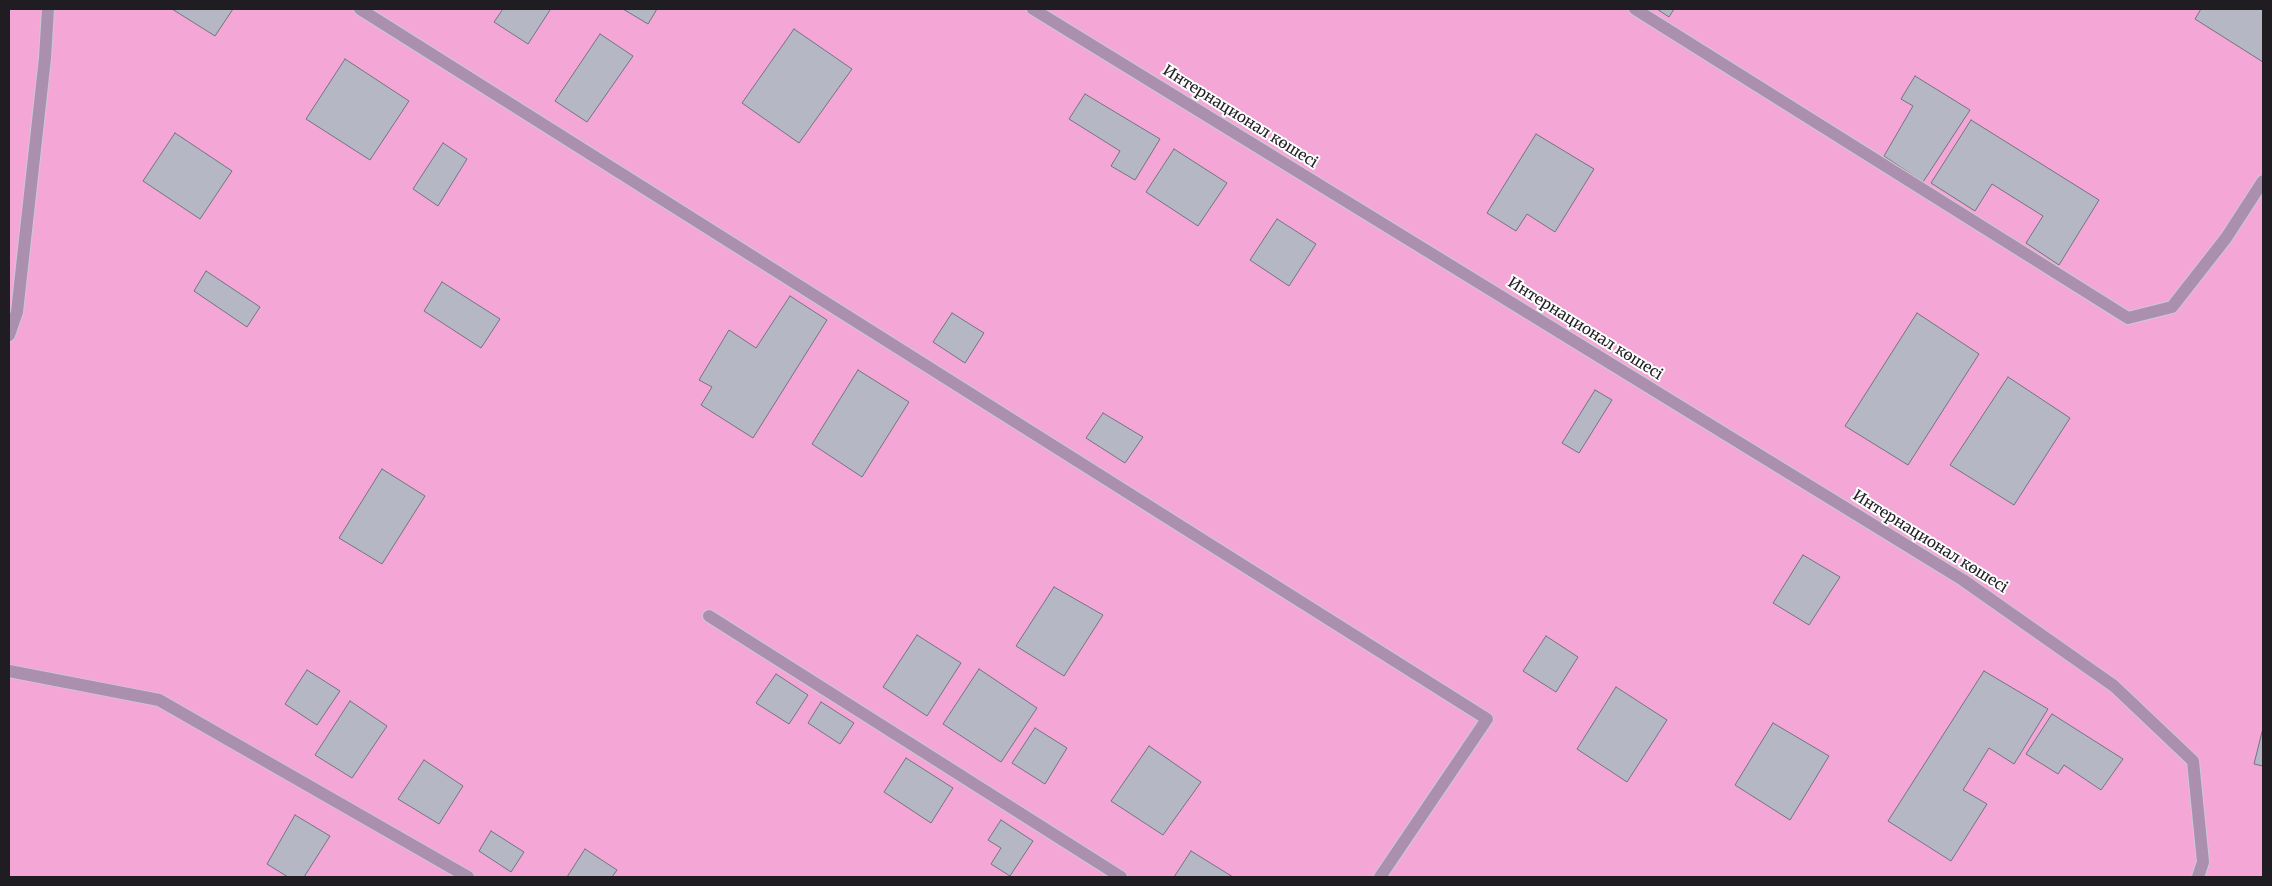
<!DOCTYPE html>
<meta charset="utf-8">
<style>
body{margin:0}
#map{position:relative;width:2272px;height:886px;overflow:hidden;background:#f3eefc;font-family:Merriweather,serif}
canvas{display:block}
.frame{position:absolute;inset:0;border:10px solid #1f1d22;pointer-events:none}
</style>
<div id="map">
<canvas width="2272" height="886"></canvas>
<div class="frame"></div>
</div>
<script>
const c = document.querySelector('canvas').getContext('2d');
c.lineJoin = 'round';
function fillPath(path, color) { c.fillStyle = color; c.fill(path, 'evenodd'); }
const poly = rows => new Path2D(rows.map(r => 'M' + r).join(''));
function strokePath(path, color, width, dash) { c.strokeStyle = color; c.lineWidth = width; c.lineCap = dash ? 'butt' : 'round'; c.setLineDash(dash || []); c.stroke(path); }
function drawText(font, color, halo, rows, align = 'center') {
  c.font = font + ' Merriweather,serif'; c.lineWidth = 4; c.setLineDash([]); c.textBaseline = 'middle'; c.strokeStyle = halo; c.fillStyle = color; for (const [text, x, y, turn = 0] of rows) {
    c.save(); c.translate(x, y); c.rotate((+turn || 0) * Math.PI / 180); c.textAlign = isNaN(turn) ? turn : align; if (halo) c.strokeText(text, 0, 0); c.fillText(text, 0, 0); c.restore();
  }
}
fillPath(poly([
 [9,9,2263,9,2263,877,9,877]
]), '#f4a6d6');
const building = poly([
 [172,9,233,9,215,36,172,9],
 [503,9,549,9,550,10,528,44,494,22,503,9],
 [623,9,657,9,648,24,623,9],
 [1657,9,1674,9,1669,17,1657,9],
 [2201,9,2263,9,2263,62,2195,19,2201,9],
 [794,29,852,69,799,143,742,103,794,29],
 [600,34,633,56,587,122,555,101,600,34],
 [345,59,409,101,370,160,306,119,345,59],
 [1915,76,1970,110,1923,182,1884,156,1913,106,1901,99,1915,76],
 [1085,94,1160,139,1135,180,1111,166,1120,151,1069,119,1085,94],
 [1971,120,2099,200,2059,265,2026,243,2043,216,1992,184,1975,211,1931,183,1971,120],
 [175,133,232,171,200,219,143,181,175,133],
 [1536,134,1594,169,1555,232,1527,214,1516,231,1487,213,1536,134],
 [443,143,467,159,438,206,413,189,443,143],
 [1174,149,1227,183,1198,226,1146,192,1174,149],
 [1277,219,1316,244,1289,286,1250,260,1277,219],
 [206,271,260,307,247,327,194,291,206,271],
 [442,282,500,319,481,348,424,311,442,282],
 [790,296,827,320,753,438,701,405,712,387,699,380,729,330,756,348,790,296],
 [952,313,984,333,965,363,933,342,952,313],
 [1917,313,1979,354,1908,465,1845,426,1917,313],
 [858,370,909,402,862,477,812,444,858,370],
 [2008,377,2070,418,2014,505,1950,465,2008,377],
 [1595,390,1612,400,1579,453,1562,443,1595,390],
 [1103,413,1143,437,1125,463,1086,438,1103,413],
 [382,469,425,496,382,564,339,538,382,469],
 [1803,555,1840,577,1809,625,1773,603,1803,555],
 [1054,587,1103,615,1064,676,1016,646,1054,587],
 [917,635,961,663,927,716,883,687,917,635],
 [1546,636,1578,657,1556,692,1523,671,1546,636],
 [979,669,1037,708,1001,762,943,724,979,669],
 [307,670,340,691,317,725,285,704,307,670],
 [1984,671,2048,709,2014,764,1989,748,1963,790,1987,804,1951,861,1888,821,1984,671],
 [776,674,808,695,789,724,756,703,776,674],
 [1616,687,1667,720,1627,782,1577,749,1616,687],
 [350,701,387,726,352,778,315,755,350,701],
 [821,702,854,723,840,744,808,723,821,702],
 [2052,714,2123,759,2101,790,2064,765,2058,774,2026,754,2052,714],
 [1773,723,1829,756,1790,820,1735,785,1773,723],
 [1035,728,1067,748,1045,784,1012,763,1035,728],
 [2263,728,2263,766,2254,764,2263,728],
 [1149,746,1201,782,1163,835,1111,801,1149,746],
 [906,758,953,788,931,823,884,792,906,758],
 [424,760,463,786,439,824,398,799,424,760],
 [295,815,330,836,304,877,288,877,267,864,295,815],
 [1001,820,1033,841,1010,876,991,864,1001,848,988,840,1001,820],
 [491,831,524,852,511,872,479,851,491,831],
 [585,849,617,870,612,877,567,877,585,849],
 [1191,851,1233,877,1174,877,1191,851]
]);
fillPath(building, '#b6b7c5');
strokePath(building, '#737481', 1);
const street = poly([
 [360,9,1487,719,1380,877],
 [1033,9,1963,580,2114,686,2193,761,2203,862,2198,877],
 [1635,9,2128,318,2172,307,2226,238,2263,181],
 [9,335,17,312,45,58,48,9],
 [709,616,1121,877],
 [9,671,159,700,468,877]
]);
strokePath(street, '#cdc8d5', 14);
strokePath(street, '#ab8fae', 12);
drawText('15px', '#1f1d22', '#fefefe', [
 ["Интернационал көшесі",1240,117,32],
 ["Интернационал көшесі",1585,329,32],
 ["Интернационал көшесі",1930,542,32]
]);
</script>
